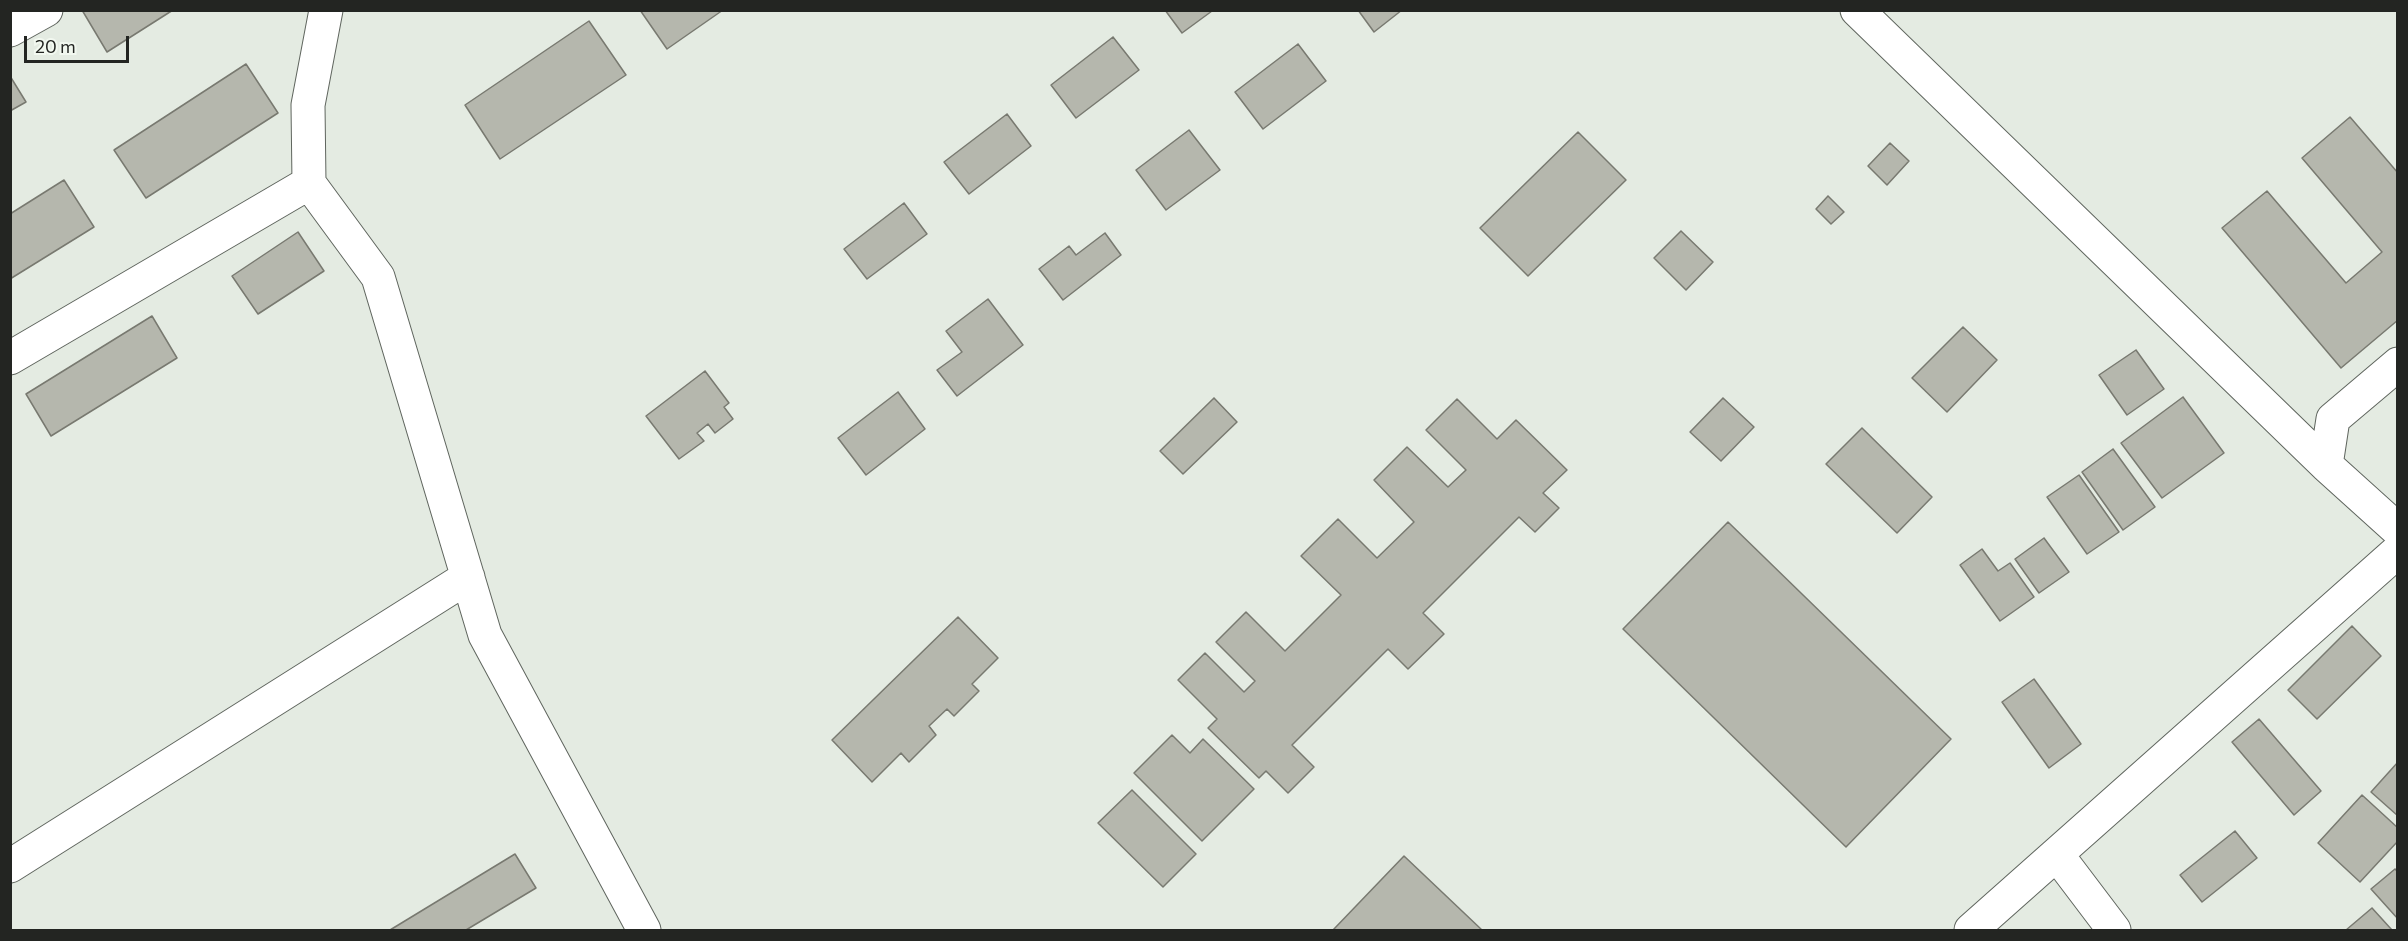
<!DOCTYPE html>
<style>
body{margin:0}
#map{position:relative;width:2408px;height:941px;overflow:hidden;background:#e4ebe2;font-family:Commissioner,sans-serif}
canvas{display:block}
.frame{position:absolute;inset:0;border:12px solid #232522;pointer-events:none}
.scale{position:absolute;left:24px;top:36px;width:105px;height:27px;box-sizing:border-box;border:3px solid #232522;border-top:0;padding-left:8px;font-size:18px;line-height:21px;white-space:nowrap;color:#232522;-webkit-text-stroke:4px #f2f8f0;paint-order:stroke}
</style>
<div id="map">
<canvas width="2408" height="941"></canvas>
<div class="frame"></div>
<div class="scale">20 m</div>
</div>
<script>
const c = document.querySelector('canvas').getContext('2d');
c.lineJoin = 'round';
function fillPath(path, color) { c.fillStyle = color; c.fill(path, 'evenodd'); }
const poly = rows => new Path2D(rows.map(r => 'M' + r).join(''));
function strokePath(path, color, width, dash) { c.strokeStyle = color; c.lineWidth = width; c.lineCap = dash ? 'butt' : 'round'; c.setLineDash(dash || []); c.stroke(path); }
const building = poly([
 [82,10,173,10,107,52,82,10],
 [640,10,723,10,667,49,640,10],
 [1165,10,1212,10,1212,11,1182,33,1165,10],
 [1358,10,1402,10,1374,32,1358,10],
 [589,21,626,75,500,159,465,105,589,21],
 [1113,37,1139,70,1076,118,1051,85,1113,37],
 [1298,44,1326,81,1263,129,1235,92,1298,44],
 [246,64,278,113,146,198,114,150,246,64],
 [10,76,26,102,10,111,10,76],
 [1007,114,1031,146,969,194,944,162,1007,114],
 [2350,117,2398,173,2398,320,2341,368,2222,228,2267,191,2346,283,2382,252,2302,158,2350,117],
 [1189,130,1220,170,1166,210,1136,170,1189,130],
 [1578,132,1626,180,1528,276,1480,228,1578,132],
 [1890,143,1909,161,1887,185,1868,166,1890,143],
 [64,180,94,227,10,279,10,214,64,180],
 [1828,196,1844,212,1831,224,1816,209,1828,196],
 [904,203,927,234,867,279,844,249,904,203],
 [1681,231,1713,262,1686,290,1654,258,1681,231],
 [298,232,324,271,258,314,232,276,298,232],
 [1105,233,1121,255,1063,300,1039,269,1069,246,1076,255,1105,233],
 [988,299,1023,345,957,396,937,370,962,352,946,331,988,299],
 [152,316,177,358,51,436,26,394,152,316],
 [1963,327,1997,360,1947,412,1912,378,1963,327],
 [2136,350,2164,389,2127,415,2099,375,2136,350],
 [705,371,729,403,724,407,733,419,715,433,708,424,697,433,704,441,679,459,646,416,705,371],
 [898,392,925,429,866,475,838,438,898,392],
 [2183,397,2224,453,2162,498,2121,443,2183,397],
 [1214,398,1237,422,1183,474,1160,451,1214,398],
 [1723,398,1754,427,1721,461,1690,432,1723,398],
 [1457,399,1497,439,1516,420,1567,470,1543,493,1559,508,1535,532,1519,517,1423,613,1444,634,1408,669,1388,649,1292,745,1314,767,1288,793,1266,771,1259,778,1208,728,1217,719,1178,680,1205,653,1244,692,1255,681,1216,642,1246,612,1285,651,1341,595,1301,556,1338,519,1377,558,1414,522,1374,480,1407,447,1448,487,1466,470,1426,430,1457,399],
 [1862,428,1932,497,1897,533,1826,464,1862,428],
 [2113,449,2155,507,2123,530,2082,472,2113,449],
 [2079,475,2119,532,2087,554,2047,497,2079,475],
 [1728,522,1951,739,1846,847,1623,629,1728,522],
 [2044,538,2069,572,2039,593,2015,559,2044,538],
 [1982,549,1998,571,2010,563,2034,597,2000,621,1960,565,1982,549],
 [958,617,998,658,972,684,979,691,954,716,947,709,929,726,936,735,909,762,901,753,872,782,832,740,958,617],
 [2352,626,2381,656,2317,719,2288,690,2352,626],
 [2034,679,2081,744,2049,768,2002,702,2034,679],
 [2259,719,2321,791,2294,815,2232,742,2259,719],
 [1172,735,1190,753,1203,739,1254,789,1202,841,1134,773,1172,735],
 [2398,762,2398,816,2371,792,2398,762],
 [1132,790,1196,854,1163,887,1098,823,1132,790],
 [2362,795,2398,828,2398,841,2360,882,2318,843,2362,795],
 [2235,831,2257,858,2202,902,2180,875,2235,831],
 [515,854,536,888,466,930,390,930,515,854],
 [1404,856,1482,930,1333,930,1404,856],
 [2395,869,2398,872,2398,919,2371,889,2395,869],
 [2372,908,2392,930,2346,930,2372,908]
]);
fillPath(building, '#b5b7ad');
strokePath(building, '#787970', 1.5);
const minor = poly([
 [1857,10,2326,465,2398,530],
 [10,30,46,10],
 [309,183,308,105,326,10],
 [10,358,309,183,378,277,485,635,644,930],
 [2326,465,2333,419,2398,364],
 [2058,856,2114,930],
 [10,866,468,577],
 [1971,930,2398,551]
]);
strokePath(minor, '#5f655e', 35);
strokePath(minor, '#fff', 33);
</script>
